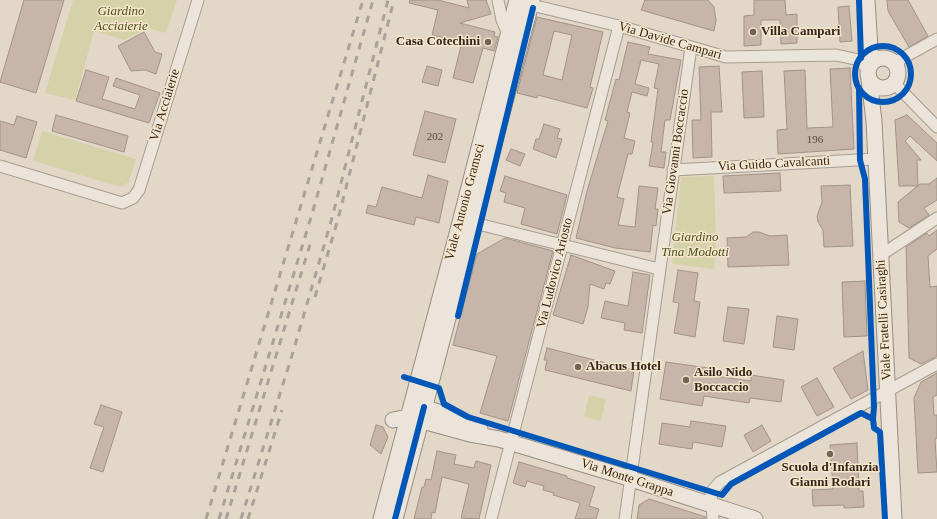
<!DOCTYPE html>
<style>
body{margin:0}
canvas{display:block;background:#e3d8c7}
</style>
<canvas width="937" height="519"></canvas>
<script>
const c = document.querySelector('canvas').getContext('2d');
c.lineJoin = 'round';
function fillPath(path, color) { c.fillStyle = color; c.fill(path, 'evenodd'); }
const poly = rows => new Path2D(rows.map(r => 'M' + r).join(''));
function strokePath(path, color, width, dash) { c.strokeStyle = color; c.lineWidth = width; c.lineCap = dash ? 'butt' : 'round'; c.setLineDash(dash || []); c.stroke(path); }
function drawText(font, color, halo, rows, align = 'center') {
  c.font = font + ' "Times New Roman",serif'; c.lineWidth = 3; c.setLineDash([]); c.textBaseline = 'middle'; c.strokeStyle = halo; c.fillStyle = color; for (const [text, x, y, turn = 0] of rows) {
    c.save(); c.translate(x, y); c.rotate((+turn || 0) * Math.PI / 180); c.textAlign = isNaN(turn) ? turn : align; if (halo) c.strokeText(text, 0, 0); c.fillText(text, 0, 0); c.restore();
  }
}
fillPath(poly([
 [73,0,177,0,166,33,148,28,124,40,94,31,75,100,45,93],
 [42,131,136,159,129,182,121,187,33,161],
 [714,176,716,244,714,269,672,264,681,177],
 [589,395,606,399,601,421,584,417]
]), '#d5d1a9');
const building = poly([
 [24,0,64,0,36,93,0,82,24,0],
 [410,0,438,0,469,8,467,0,486,0,491,14,460,23,495,32,494,36,498,37,494,51,483,48,473,83,453,78,462,42,432,35,438,10,409,3,410,0],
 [645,0,708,0,714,7,716,20,714,31,641,10,645,0],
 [754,0,785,0,786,15,797,14,797,43,781,44,780,20,761,20,761,45,744,46,744,16,754,15,754,0],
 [887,0,908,0,928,36,909,47,888,11,887,0],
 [849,6,852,41,840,42,838,7,849,6],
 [537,17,603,32,590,87,593,88,587,108,538,95,537,98,517,93,537,17],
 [554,31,572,35,562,80,543,75,554,31],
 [144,32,155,52,162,54,156,74,145,70,131,71,118,46,144,32],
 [628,42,650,47,648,54,681,60,670,120,665,120,661,152,666,152,664,168,649,166,653,143,651,142,658,89,654,88,659,64,641,60,635,84,649,88,647,96,632,92,627,112,630,113,624,138,635,141,632,154,628,154,617,197,624,199,618,225,635,227,639,186,658,188,655,209,658,209,656,226,653,225,650,252,615,248,576,238,587,191,608,121,605,120,616,79,619,80,628,42],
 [427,66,442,70,438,86,422,82,427,66],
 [719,66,722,112,711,112,712,157,693,158,692,120,701,120,699,67,719,66],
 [850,68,854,149,778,154,777,130,787,129,784,71,805,70,807,128,833,127,830,69,850,68],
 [86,70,109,77,102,99,135,109,140,95,113,86,116,78,160,93,149,123,76,101,86,70],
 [762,71,764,117,744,118,742,72,762,71],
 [425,111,456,119,445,163,413,155,425,111],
 [56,115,128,136,124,152,52,131,56,115],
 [907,115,937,143,937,161,910,136,905,141,921,160,917,160,918,186,899,186,895,120,907,115],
 [17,116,37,122,26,158,0,150,0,121,14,125,17,116],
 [544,124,560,129,557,138,562,139,556,158,533,149,536,139,539,139,544,124],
 [511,149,525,154,520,166,506,160,511,149],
 [780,173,781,191,724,193,723,176,780,173],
 [428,175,448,181,439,223,416,217,414,225,366,213,368,205,376,207,382,187,422,198,428,175],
 [505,176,567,195,557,234,521,224,525,208,504,202,506,193,500,191,505,176],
 [937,178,937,200,924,208,929,215,909,228,899,222,898,202,920,184,929,184,937,178],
 [850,185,853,246,824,247,823,230,818,222,817,216,822,202,821,186,850,185],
 [937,230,937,249,928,256,930,287,937,286,937,356,921,364,909,358,906,247,927,233,929,236,937,230],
 [753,232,759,232,770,236,787,235,789,265,728,267,727,238,746,237,753,232],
 [505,238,553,251,508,421,480,413,497,356,453,345,477,254,505,238],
 [571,255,615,271,610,284,606,283,604,289,590,284,588,307,583,324,553,315,571,255],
 [678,270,698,273,694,301,700,302,695,337,674,333,679,303,673,302,678,270],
 [633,272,650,275,642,333,624,330,625,323,601,318,605,301,628,306,633,272],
 [865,281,867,336,844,337,842,282,865,281],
 [728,307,749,309,744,344,723,341,728,307],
 [777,316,798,319,794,350,773,347,777,316],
 [547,348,634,370,631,391,545,370,547,360,544,360,547,348],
 [863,351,868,390,851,399,833,368,863,351],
 [666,362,708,368,707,375,751,381,751,375,784,380,781,402,750,398,749,403,704,396,702,406,660,399,666,362],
 [937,373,937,395,933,397,934,415,937,415,937,438,935,439,937,472,918,473,914,398,921,382,937,373],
 [817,378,834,407,817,416,801,387,817,378],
 [101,405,122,412,103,472,90,468,104,427,94,424,101,405],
 [691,421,726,426,722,447,693,442,692,449,659,444,662,423,690,427,691,421],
 [376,425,383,427,388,437,381,454,370,445,376,425],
 [762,425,771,441,753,452,744,435,762,425],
 [857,443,859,491,863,491,864,507,844,508,844,505,813,506,812,490,833,489,830,445,857,443],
 [437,451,456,455,454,464,474,468,476,461,491,465,479,519,461,518,469,484,442,477,435,513,432,512,431,519,414,519,422,487,424,487,426,479,431,480,437,451],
 [519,462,567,476,567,478,595,487,589,506,599,509,596,519,575,519,580,503,553,495,554,493,543,490,544,486,527,481,525,487,513,483,519,462],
 [649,499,706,517,706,519,637,519,639,505,649,499]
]);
fillPath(building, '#c6b5a8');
strokePath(building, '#a29387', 1);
const street = poly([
 [498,0,502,20,508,34],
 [523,3,619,26,726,57,836,55,859,60,869,70],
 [897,68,899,60,937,39],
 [894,83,937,127],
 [0,166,122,203,133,198,139,190,198,0],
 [673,170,876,159],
 [474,223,659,269],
 [881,255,937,218],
 [491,519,619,26],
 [625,519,691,47],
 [713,519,711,492,720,482,937,364]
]);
const secondary = poly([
 [867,0,871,64],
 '868 73a15 15 0 1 1 30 0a15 15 0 1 1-30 0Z',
 [869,79,874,121,894,519],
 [415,404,456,418,480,429],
 [393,420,408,417,470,434,499,439,619,475,755,519],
 [381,519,457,234,517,0],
 [395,519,532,0]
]);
strokePath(street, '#a79d91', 13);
strokePath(secondary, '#978d81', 17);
strokePath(street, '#eae4da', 11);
strokePath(secondary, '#eae4da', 15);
strokePath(poly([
 [315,297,338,219,394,0],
 [206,519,363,0],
 [219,519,312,214,373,0],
 [226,519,312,238],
 [241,519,293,352,332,218,388,0],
 [248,519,282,410]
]), '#a9a29a', 3, [7, 7]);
strokePath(poly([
 [859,0,861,58],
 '855 74a28 28 0 1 1 56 0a28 28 0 1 1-56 0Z',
 [859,88,860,160,865,179,874,407,873,419,874,428,880,432,885,519],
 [458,316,533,8],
 [404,377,439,388,444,404,468,417,722,495,731,484,861,413,873,419],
 [395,519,424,407]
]), '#0057b8', 6);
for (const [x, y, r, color] of [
 [753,32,4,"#716457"],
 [488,42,4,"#716457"],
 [578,367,4,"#716457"],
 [686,380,4,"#716457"],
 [830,454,4,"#716457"]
]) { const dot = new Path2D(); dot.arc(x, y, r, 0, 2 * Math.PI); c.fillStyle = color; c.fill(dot); strokePath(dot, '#f5e6cc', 1.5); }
drawText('11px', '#58493e', null, [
 ["202",435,137],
 ["196",815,140]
]);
drawText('italic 13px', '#485121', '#f5e6cc', [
 ["Giardino",121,12],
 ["Acciaierie",121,27],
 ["Giardino",695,238],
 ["Tina Modotti",695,253]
]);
drawText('bold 13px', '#34251b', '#f5e6cc', [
 ["Villa Campari",761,32],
 ["Casa Cotechini",480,42,"right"],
 ["Abacus Hotel",586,367],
 ["Asilo Nido",694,373],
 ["Boccaccio",694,388],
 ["Scuola d'Infanzia",830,468,"center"],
 ["Gianni Rodari",830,483,"center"]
], 'left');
drawText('13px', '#34251b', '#f5e6cc', [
 ["Via Davide Campari",670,41,16],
 ["Via Acciaierie",165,105,-73],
 ["Via Giovanni Boccaccio",676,152,-82],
 ["Via Guido Cavalcanti",774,164,-3],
 ["Viale Antonio Gramsci",465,202,-75],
 ["Via Ludovico Ariosto",555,273,-76],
 ["Viale Fratelli Casiraghi",884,320,-93],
 ["Via Monte Grappa",627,478,18]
]);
</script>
